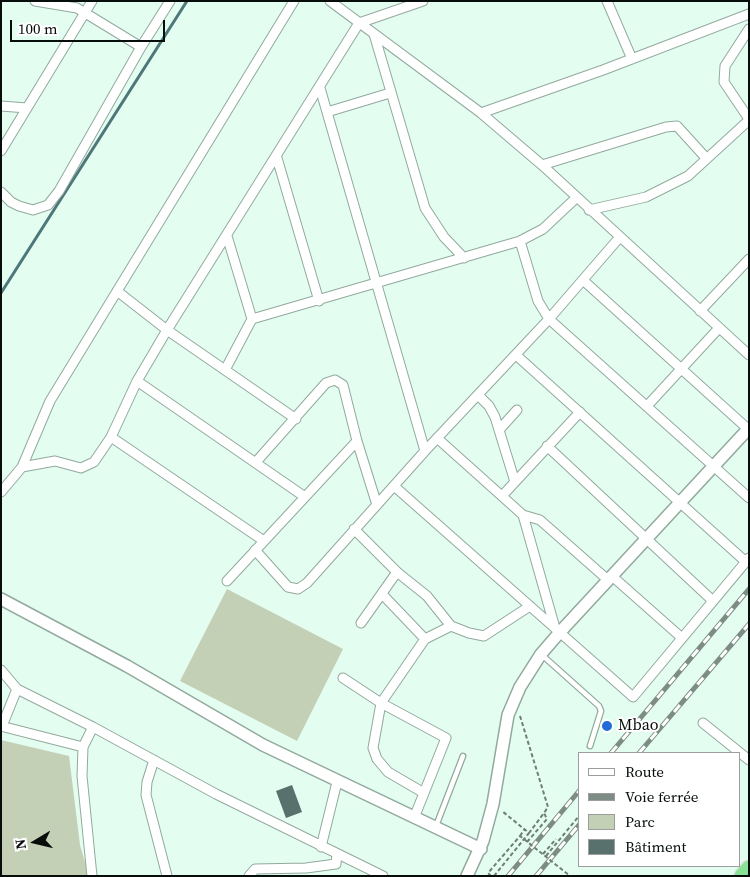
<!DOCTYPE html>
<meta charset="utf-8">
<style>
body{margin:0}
#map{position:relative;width:750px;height:877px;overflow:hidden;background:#e4fdf1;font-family:"Source Serif 4",serif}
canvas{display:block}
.frame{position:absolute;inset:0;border:2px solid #060d0a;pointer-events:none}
.legend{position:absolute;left:578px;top:752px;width:162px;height:115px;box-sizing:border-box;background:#fff;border:1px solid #9b9e9d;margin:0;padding:6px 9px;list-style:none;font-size:15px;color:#060d0a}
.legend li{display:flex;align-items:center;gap:10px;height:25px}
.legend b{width:25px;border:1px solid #9b9e9d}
.north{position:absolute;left:10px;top:817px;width:50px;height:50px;-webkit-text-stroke:4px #fff;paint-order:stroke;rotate:261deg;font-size:14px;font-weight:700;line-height:20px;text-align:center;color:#060d0a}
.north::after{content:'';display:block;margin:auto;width:18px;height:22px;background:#060d0a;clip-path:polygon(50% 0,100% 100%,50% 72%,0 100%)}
.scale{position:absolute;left:10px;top:20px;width:155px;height:22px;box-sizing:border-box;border:2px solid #060d0a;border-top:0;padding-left:6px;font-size:15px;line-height:18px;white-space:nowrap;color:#060d0a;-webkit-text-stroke:4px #fff;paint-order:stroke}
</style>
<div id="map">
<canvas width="750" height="877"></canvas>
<div class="frame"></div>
<ul class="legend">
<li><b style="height:6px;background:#fff"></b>Route</li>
<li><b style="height:6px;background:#7d8d86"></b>Voie ferrée</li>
<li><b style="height:14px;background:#c3d0b5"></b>Parc</li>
<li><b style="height:14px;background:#58716d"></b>Bâtiment</li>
</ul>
<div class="north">N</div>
<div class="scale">100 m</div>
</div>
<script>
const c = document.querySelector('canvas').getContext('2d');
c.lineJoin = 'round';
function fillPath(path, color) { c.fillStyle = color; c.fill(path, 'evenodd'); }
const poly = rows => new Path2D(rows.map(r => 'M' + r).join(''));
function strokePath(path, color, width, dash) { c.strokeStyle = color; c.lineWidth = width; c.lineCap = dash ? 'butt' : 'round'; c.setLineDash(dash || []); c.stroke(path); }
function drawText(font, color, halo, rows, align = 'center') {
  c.font = font + ' "Source Serif 4",serif'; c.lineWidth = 4; c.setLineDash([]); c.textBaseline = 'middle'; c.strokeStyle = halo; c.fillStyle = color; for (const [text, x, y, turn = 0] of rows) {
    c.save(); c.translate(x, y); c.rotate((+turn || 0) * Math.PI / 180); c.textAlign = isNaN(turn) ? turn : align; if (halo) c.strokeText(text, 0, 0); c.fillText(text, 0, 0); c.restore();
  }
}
fillPath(poly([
 [227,589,343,649,297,741,180,681],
 [1,740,69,756,80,845,89,876,1,876]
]), '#c3d0b5');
strokePath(poly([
 [1,293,187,1]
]), '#4e7779', 3);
fillPath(poly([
 [292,785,302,812,286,818,276,791]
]), '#58716d');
const service = poly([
 [542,655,599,706,601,711,590,746],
 [436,826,463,756]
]);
const minor = poly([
 [35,1,77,8,141,47],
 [330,1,481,113,542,165,749,355],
 [607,1,632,59],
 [749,29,725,66,724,82,749,119],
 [374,34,425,208,444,237,464,258],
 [320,88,425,451],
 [1,106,27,108],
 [327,112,390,93],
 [481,113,603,70,749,14],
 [1,151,92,1],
 [277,158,319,301],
 [542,165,666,127,677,126,706,158],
 [1,192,11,202,19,206,33,210,48,205,59,191,141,47,170,1],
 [589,210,646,197,688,176,749,120],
 [520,241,538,301,549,319,749,498],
 [584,281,749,430],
 [117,291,167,330,296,419],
 [700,311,749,259],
 [252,319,520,241,543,229,576,198],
 [516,355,746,562],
 [225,370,252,319,227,236],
 [137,381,305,497],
 [478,395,489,406,495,417,515,482],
 [647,406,719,328],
 [499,430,517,410],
 [111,437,264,541],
 [437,438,523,515,540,520,608,580],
 [547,446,713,601],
 [256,462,326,383,335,380,343,385,357,441,377,505],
 [22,467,50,401,294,1],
 [394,486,633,697,749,558],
 [1,492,22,467,55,461,81,468,94,462,111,437,137,381,167,330,359,23,423,1],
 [502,496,580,412],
 [523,515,555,628],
 [354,529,397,572,427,596,451,626,469,633,484,636,530,606],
 [255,550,288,587,298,589,307,583,425,451,549,319,619,238],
 [612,576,682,638],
 [227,581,357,441],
 [382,594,425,639],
 [361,623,397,572],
 [1,670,17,689,93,727,216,794,383,876],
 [343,678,381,703,446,738,414,818],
 [703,723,749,760],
 [1,726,83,747],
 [2,726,17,689],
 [154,760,147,782,146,795,167,876],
 [424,793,388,772,377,759,373,748,381,703,425,639,451,626],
 [321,847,337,782],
 [92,876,82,776,83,747,93,727],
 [249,876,255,869,306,868,336,864,337,854]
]);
const tertiary = poly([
 [1,599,127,666,263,745,481,849],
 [467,876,483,841,493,804,508,715,520,687,541,654,560,632,749,428]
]);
const trunk = poly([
 [742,876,749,868]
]);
strokePath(service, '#92a99e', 7);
strokePath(minor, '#92a99e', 11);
strokePath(tertiary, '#92a99e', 14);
strokePath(trunk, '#e1e2e2', 18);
strokePath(poly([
 [520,716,548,807,544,813],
 [520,836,524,830],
 [527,842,547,819,544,813,529,833],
 [543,854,556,839],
 [546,856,579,816],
 [494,876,529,833,502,811]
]), '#6f7e77', 2, [4, 2.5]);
strokePath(service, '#fff', 4.5);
strokePath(minor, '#fff', 9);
strokePath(tertiary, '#fff', 11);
strokePath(trunk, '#8ae296', 15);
const rail = poly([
 [611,753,749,589],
 [639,753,749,624],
 [508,876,579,791],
 [536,876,579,825]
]);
strokePath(rail, '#7d8d86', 5);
strokePath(rail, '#fff', 3, [9]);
strokePath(poly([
 [491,876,488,873,520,836,570,876]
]), '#6f7e77', 2, [4, 2.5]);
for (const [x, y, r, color] of [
 [607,726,6,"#216cd7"]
]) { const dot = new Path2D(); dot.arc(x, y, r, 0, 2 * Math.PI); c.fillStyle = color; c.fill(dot); strokePath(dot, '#fff', 2); }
drawText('16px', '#060d0a', '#fff', [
 ["Mbao",618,726]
], 'left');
</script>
